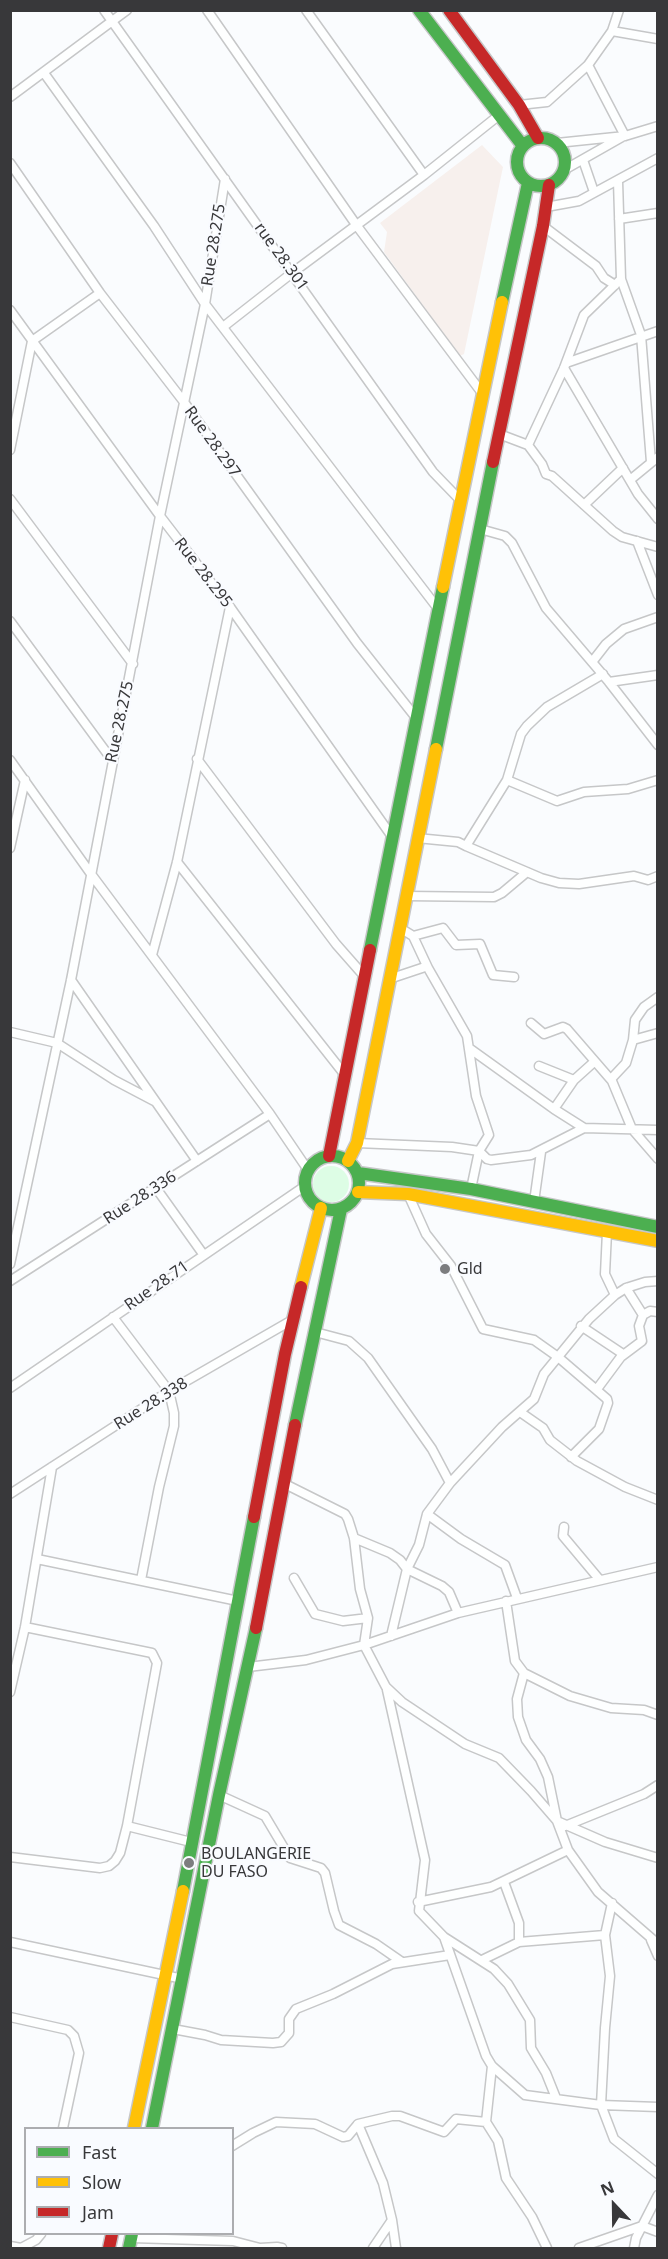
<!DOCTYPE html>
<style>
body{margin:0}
#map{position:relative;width:668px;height:2259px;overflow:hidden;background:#fafcfe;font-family:"Noto Sans",sans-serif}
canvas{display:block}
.frame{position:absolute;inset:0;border:12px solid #38383a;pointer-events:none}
.legend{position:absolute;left:24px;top:2127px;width:210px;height:108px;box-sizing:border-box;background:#f9fbff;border:2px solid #acadb0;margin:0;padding:8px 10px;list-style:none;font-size:18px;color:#38383a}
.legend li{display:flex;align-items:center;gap:12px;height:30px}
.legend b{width:30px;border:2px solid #acadb0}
.north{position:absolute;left:584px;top:2175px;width:60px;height:60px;-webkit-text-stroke:4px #f9fbff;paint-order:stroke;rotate:338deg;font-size:16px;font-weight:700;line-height:24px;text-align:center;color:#38383a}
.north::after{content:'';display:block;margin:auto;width:21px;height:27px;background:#38383a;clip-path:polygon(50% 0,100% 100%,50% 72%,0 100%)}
</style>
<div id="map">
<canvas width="668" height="2259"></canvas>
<div class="frame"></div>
<ul class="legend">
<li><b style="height:8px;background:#4caf50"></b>Fast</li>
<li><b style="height:8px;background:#ffc107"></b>Slow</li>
<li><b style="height:8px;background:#c62828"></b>Jam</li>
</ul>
<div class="north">N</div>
</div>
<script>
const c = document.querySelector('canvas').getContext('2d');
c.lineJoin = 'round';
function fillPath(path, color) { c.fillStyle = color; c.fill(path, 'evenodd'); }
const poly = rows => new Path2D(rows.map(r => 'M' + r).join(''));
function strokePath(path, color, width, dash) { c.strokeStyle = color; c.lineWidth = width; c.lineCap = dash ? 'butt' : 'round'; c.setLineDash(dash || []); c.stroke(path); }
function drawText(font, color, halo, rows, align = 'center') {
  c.font = font + ' "Noto Sans",sans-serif'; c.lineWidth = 4.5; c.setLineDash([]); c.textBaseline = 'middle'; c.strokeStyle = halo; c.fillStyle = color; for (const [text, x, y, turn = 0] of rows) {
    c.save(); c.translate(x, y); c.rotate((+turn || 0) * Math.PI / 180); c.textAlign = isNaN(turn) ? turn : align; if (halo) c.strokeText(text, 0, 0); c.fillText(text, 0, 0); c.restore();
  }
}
fillPath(poly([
 [482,145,503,167,464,354,460,356,384,252,387,232,380,223]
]), '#f7f0ed');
fillPath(poly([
 '313 1184a18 18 0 1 1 36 0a18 18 0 1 1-36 0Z'
]), '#ddfde5');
const street = poly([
 [104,10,433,472,461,501],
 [207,10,357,226,482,393],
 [306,10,424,175],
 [612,31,658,39],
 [588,65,625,136],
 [44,73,154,226,205,304,439,610],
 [10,97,127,10],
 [519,105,547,102,588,65,612,31,619,10],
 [557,143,625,136,658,126],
 [583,160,594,192],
 [10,163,100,293,184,402,357,643,417,719],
 [564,170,622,137],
 [618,181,621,279,641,335,651,462],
 [546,207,579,201,658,158],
 [619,219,658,213],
 [543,226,596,266,604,278,615,285],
 [10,310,160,516,230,607,393,838],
 [223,327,292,273,424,175,498,116],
 [566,363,658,331],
 [564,368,638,494,658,519],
 [499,434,528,445,542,464,546,474,552,476,613,531,622,537,658,547],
 [528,445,564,368,584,315,621,279],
 [10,450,32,341,100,293],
 [630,480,658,457],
 [10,499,133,664],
 [584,505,623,468],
 [480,529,505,536,512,543,546,608,609,682,658,745],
 [637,541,658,595],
 [10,621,112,760],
 [592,662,606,644,624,629,658,617],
 [609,682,658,675],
 [197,759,336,944,365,977],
 [10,760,91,874,270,1114,308,1170],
 [507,780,521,734,527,726,547,707,603,674],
 [417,838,458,842,466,846,507,780,557,801,584,792,628,789,658,780],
 [466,846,541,878,559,883,579,884,634,876,648,880,658,876],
 [10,848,25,780],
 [177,862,345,1075],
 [406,896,494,897,502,893,527,872],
 [400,928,413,936,443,928,456,945,480,944,493,975,514,977],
 [413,936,428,968],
 [152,955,177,862,230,607],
 [389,979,425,967,428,968,467,1036,476,1096,489,1135,479,1151,471,1189],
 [71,980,197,1161],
 [531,1023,544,1034,563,1027,567,1029,612,1081,632,1129,658,1159],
 [10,1032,57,1043,114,1080,154,1101],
 [633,1040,658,1033],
 [469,1048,554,1109,584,1128,658,1130],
 [539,1066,574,1080],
 [611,1079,626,1063,633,1040,635,1020,644,1007,658,997],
 [554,1109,574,1080,594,1062],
 [357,1143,452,1147,479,1151,487,1159,491,1160,531,1155,584,1128],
 [156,1188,203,1254],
 [408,1194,426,1234,451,1266,483,1329,534,1340,558,1357,607,1399,608,1403,599,1429,571,1457],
 [534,1202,541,1152],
 [607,1232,605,1274,615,1295],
 [10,1264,71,980,160,516,205,304,225,179],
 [10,1281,270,1114],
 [626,1288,643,1315],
 [113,1317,169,1391,174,1413,174,1426,159,1487,141,1580],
 [581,1326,623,1354,597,1389],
 [315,1332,349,1341,368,1358,432,1449,450,1483],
 [622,1356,642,1341,639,1326,643,1315,650,1311,658,1312],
 [10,1388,305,1186],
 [520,1412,543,1428,550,1440,577,1461,625,1487,658,1500],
 [283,1483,345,1514,348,1519,354,1538,360,1589,368,1618,364,1645,386,1687,402,1702,465,1744,499,1758,531,1791,557,1821,568,1850,598,1892,658,1944],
 [10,1494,169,1391,294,1319],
 [427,1514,461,1539,505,1565,517,1598],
 [564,1527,563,1536,599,1579],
 [354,1538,390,1553,400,1560,407,1569,442,1586,449,1592,458,1613],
 [37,1559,238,1601],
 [294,1578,315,1614,343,1621,368,1618],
 [506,1601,515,1661,524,1673,570,1696,611,1708,644,1710,658,1715],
 [391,1636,407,1569,419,1545,427,1514,450,1483,502,1427,534,1399,544,1374,589,1319,615,1295,626,1288,645,1282,658,1281],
 [248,1667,306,1660,364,1645,458,1613,658,1567],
 [524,1673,517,1699,518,1717,526,1740,540,1759,548,1777,557,1821,605,1842,658,1858],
 [387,1690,425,1860,419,1911,444,1937,486,2056,492,2066,525,2095,601,2105,614,2139,658,2174],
 [10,1692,25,1627,52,1467],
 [219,1795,265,1816,290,1858,321,1868,325,1873,334,1911,339,1925,376,1944,402,1962],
 [127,1826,191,1842],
 [565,1826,644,1794,658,1785],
 [10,1857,100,1868,109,1866,115,1861,120,1853,127,1826,157,1663,152,1653,25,1627],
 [504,1882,519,1923,519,1942],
 [418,1902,491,1887,568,1850],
 [612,1903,605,1935,610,1976,605,2028,601,2105,658,2107],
 [444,1937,494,1969,508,1984,530,2020,531,2048,546,2073,556,2098],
 [651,1940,658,1956],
 [10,1942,183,1979],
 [482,1960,519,1942,605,1935],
 [10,2017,68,2030,74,2036,79,2053,63,2128],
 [173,2029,205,2035,221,2040,273,2043,281,2042,289,2033,289,2019,296,2009,333,1994,392,1964,450,1955],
 [486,2122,498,2141,506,2178,532,2217,547,2248],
 [358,2124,383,2183,392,2220,373,2248],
 [232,2146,253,2133,276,2122,315,2124,343,2137,348,2136,358,2124,392,2116,400,2116,444,2132,456,2119,486,2122,492,2066],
 [392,2220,396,2248],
 [131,2238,233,2241,260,2248,277,2247,282,2248],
 [10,2246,21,2248,36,2240,41,2234],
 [579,2248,642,2226,658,2232],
 [634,2248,636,2238,658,2195]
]);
const fast = poly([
 [419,10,523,146],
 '517 162a24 24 0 1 1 48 0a24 24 0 1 1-48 0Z',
 [502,302,528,183],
 [436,749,493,462],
 [370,950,443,587],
 '305 1183a27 27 0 1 1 54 0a27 27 0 1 1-54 0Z',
 [358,1173,471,1189,658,1227],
 [295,1425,341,1209],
 [183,1891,254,1517],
 [152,2128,219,1795,256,1628],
 [129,2248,132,2234]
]);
const slow = poly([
 [443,587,502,302],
 [348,1161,357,1143,436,749],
 [358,1192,408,1194,658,1241],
 [301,1287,321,1208],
 [134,2128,183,1891]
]);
const jam = poly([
 [449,10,519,105,538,138],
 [493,462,543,226,549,185],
 [329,1156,370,950],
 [254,1517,285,1354,301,1287],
 [256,1628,295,1425],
 [109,2248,112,2234]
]);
strokePath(street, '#c6c7c8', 11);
strokePath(fast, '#c6c7c8', 15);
strokePath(slow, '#c6c7c8', 15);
strokePath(jam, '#c6c7c8', 15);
strokePath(street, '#feffff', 8);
strokePath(fast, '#4caf50', 12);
strokePath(slow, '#ffc107', 12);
strokePath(jam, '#c62828', 12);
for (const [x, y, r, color] of [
 [445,1269,6,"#7c7d7f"],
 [189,1863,6,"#7c7d7f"]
]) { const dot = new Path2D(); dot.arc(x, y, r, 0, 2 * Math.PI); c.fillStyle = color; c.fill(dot); strokePath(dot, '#f9fbff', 2); }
drawText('16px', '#38383a', '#f9fbff', [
 ["Rue 28.275",214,245,-81],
 ["rue 28.301",281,257,54],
 ["Rue 28.297",212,442,54],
 ["Rue 28.295",203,573,52],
 ["Rue 28.275",120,722,-78],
 ["Rue 28.336",140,1198,-33],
 ["Rue 28.71",157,1286,-35],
 ["Rue 28.338",151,1404,-32]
]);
drawText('16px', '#38383a', '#f9fbff', [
 ["Gld",457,1269],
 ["BOULANGERIE",201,1854],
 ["DU FASO",201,1872]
], 'left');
</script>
